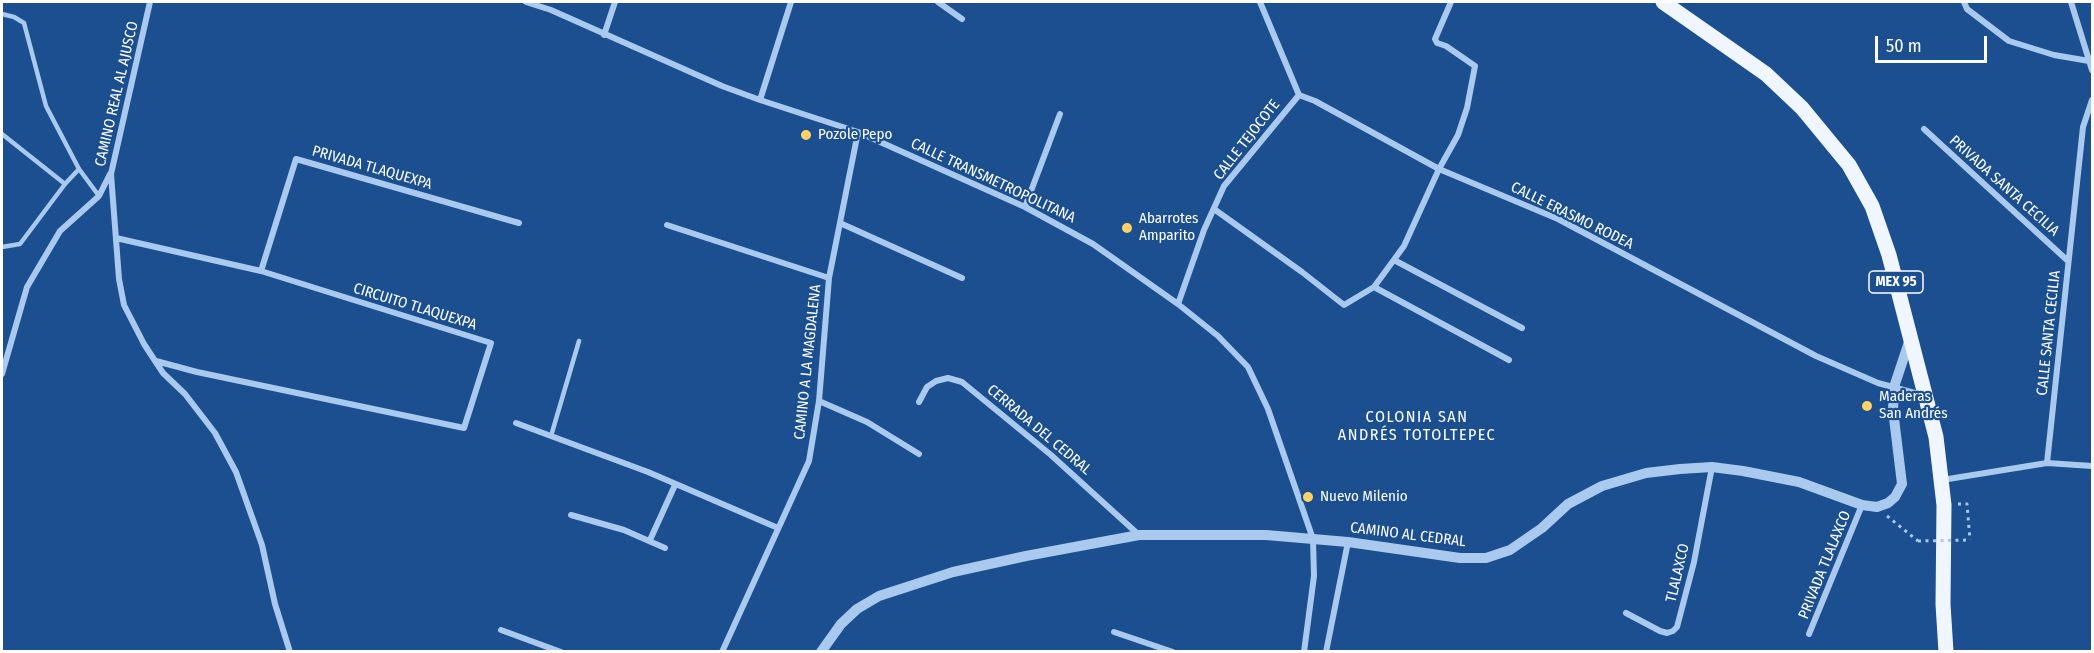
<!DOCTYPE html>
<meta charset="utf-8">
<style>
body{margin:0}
#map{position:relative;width:2094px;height:653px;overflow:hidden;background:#1b4f8f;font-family:"Fira Sans Condensed",sans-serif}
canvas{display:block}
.frame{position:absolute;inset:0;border:3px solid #fff;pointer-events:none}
.scale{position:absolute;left:1875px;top:36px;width:112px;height:27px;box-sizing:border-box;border:3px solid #fff;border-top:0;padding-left:8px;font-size:18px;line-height:21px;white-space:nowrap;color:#fff;-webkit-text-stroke:4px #1b4f8f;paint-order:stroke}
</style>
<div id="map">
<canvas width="2094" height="653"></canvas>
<div class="frame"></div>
<div class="scale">50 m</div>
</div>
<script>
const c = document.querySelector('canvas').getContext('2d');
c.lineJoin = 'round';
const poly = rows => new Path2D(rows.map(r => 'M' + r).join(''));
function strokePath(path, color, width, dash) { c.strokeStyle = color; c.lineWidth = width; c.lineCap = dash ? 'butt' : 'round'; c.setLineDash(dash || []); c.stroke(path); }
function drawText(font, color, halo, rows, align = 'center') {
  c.font = font + ' "Fira Sans Condensed",sans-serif'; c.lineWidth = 4.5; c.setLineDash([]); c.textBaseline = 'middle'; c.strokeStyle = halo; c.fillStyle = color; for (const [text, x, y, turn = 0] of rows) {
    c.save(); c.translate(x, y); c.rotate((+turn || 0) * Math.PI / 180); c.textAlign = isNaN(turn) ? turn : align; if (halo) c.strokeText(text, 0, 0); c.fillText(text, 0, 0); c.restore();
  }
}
strokePath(poly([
 [1958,504,1967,504,1970,540],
 [1887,516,1918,541]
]), '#a9c9ee', 3, [3, 4.5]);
strokePath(poly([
 [2,14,14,17,24,23,46,106,79,169,99,196],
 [2,134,65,184,79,169],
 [2,247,20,244,65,184],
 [551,436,579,341]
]), '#a9c9ee', 4.5);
strokePath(poly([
 [150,2,111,174,119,279,124,305,144,344,163,373,185,394,215,433,236,472,262,545,275,604,290,652],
 [526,2,551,10,722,86,760,100,858,132,1025,207,1093,244,1178,304,1218,336,1248,367,1268,409,1313,539,1314,576,1304,652],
 [938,2,962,19],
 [1260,2,1299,95,1315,101,1439,169,1558,219,1816,356,1878,383,1922,395],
 [1964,2,1967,9,2009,41,2054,55,2089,61],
 [2071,2,2092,70],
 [604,35,615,2],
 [760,100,791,2],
 [1924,129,2068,261],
 [1025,207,1060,114],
 [1214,209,1302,272,1344,305,1374,287,1404,246,1439,169,1458,135,1467,108,1475,66,1446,46,1437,43,1435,39,1451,2],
 [840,223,962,278],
 [667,225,829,278],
 [116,238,261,271,491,343,464,428,197,372,156,361],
 [1394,260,1522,328],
 [261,271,296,159,519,223],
 [1374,287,1509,360],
 [1178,304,1204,230,1224,186,1299,95],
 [2,374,27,287,60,231,99,196,110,174],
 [819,401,867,422,919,454],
 [919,402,927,387,936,381,948,378,962,382,1051,455,1139,535],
 [516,423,648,472,778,528],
 [2047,463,2083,127,2092,100],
 [1942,480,2047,463,2092,466],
 [571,515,624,530,665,548],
 [650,540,675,485],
 [1626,613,1660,631,1667,633,1673,631,1677,627,1694,562,1712,467],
 [501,630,561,652],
 [1114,632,1173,652],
 [1809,634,1862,505],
 [722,652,809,461,819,401,829,278,858,132],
 [1326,652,1348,542]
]), '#a9c9ee', 6);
strokePath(poly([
 [821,652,841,624,857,609,879,596,953,572,1026,556,1139,535,1266,535,1348,542,1460,558,1486,558,1510,550,1542,528,1568,504,1602,486,1646,473,1680,469,1712,467,1743,471,1799,482,1862,505,1877,507,1888,503,1895,497,1902,484,1893,410,1894,387,1910,339]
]), '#a9c9ee', 10);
strokePath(poly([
 [1663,2,1766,74,1802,108,1849,165,1872,206,1889,255,1936,437,1944,505,1943,604,1946,652]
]), '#f0f6ff', 15);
strokePath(poly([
 [1918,541,1970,540]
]), '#a9c9ee', 3, [3, 4.5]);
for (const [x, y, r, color] of [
 [806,135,6,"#ffd166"],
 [1127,228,6,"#ffd166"],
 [1867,406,6,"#ffd166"],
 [1308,497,6,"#ffd166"]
]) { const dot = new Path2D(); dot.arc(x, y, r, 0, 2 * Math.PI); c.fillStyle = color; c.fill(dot); strokePath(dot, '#1b4f8f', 2); }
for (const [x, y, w] of [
 [1896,282,54]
]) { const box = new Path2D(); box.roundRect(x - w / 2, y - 11, w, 22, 4.5); c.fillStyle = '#1b4f8f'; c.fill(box); strokePath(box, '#fff', 1.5); }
drawText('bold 14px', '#fff', null, [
 ["MEX 95",1896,282]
]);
drawText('15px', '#fff', '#1b4f8f', [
 ["CAMINO REAL AL AJUSCO",117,94,-77],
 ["CALLE TEJOCOTE",1247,140,-52],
 ["PRIVADA TLAQUEXPA",372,168,16],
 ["CALLE TRANSMETROPOLITANA",993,181,25],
 ["PRIVADA SANTA CECILIA",2004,186,42],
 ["CALLE ERASMO RODEA",1572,216,26],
 ["CIRCUITO TLAQUEXPA",415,307,17],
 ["CALLE SANTA CECILIA",2049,333,-84],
 ["CAMINO A LA MAGDALENA",808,362,-84],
 ["CERRADA DEL CEDRAL",1039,430,40],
 ["CAMINO AL CEDRAL",1408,535,7],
 ["PRIVADA TLALAXCO",1825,565,-68],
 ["TLALAXCO",1678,573,-77]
]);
drawText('15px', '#fff', '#1b4f8f', [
 ["Pozole Pepo",818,135],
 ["Abarrotes",1139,219],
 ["Amparito",1139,236],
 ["Maderas",1879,397],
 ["San Andrés",1879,414],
 ["Nuevo Milenio",1320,497]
], 'left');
c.letterSpacing = '1.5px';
drawText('16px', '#fff', '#1b4f8f', [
 ["COLONIA SAN",1417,418],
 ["ANDRÉS TOTOLTEPEC",1417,436]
]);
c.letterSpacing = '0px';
</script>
